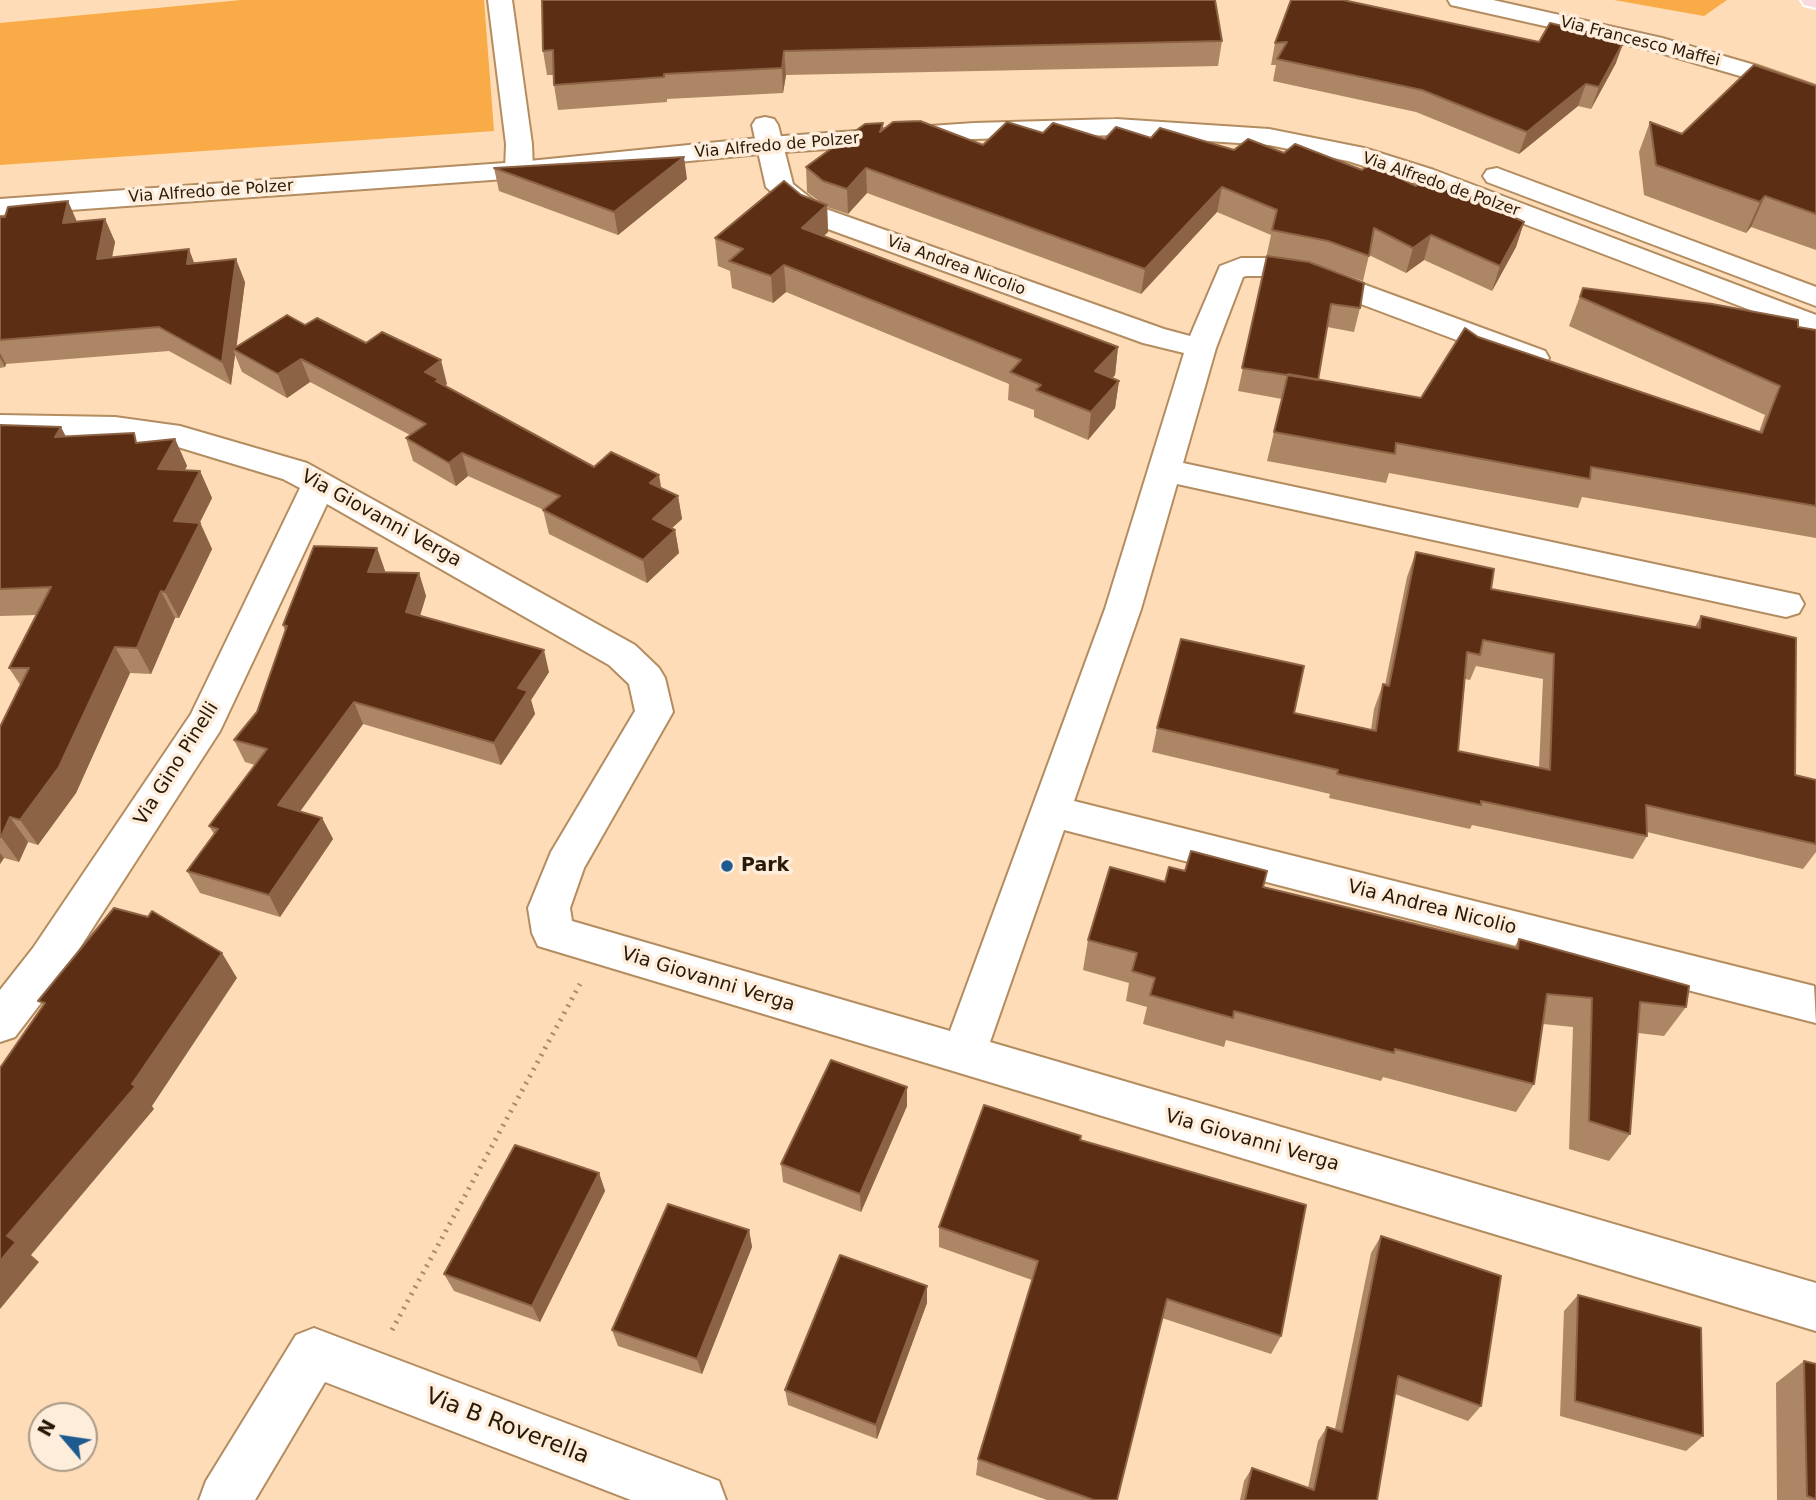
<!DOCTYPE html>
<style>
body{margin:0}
#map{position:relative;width:1816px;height:1500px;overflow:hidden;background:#fedcb7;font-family:"DejaVu Sans",sans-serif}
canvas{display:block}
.north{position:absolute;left:28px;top:1402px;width:70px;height:70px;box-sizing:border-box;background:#feeddb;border:2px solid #a99987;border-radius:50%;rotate:299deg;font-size:19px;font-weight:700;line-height:28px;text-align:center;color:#291a08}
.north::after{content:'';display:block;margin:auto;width:24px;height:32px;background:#1d5a90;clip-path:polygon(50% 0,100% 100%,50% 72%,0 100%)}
</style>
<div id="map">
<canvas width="1816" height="1500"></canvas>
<div class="north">N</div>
</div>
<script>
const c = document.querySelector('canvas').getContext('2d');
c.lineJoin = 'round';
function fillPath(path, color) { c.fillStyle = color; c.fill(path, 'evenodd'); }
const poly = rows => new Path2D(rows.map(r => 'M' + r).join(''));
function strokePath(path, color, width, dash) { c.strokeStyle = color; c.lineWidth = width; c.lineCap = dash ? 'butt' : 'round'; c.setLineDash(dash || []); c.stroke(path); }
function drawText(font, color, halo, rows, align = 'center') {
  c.font = font + ' "DejaVu Sans",sans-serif'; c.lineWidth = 7; c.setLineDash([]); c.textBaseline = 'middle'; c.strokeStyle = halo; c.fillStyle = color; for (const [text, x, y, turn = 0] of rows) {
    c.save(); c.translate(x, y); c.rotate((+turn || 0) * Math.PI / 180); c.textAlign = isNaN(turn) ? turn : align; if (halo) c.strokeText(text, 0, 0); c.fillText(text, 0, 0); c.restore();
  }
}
fillPath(poly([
 [241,0,484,0,494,131,0,165,0,23],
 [1614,0,1727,0,1704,16]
]), '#f8ab46');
const minor = poly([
 [488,0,512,0,532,144,533,170,529,176,519,178,509,176,505,170,506,144,488,0],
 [1448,0,1493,0,1662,38,1758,66,1816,86,1816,103,1740,76,1647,49,1460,7,1451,5,1448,0],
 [765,117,774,119,778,125,793,184,823,208,1164,329,1190,336,1220,266,1241,258,1268,258,1322,269,1545,351,1549,358,1545,365,1534,368,1523,365,1305,283,1268,276,1246,276,1243,277,1216,348,1183,463,1799,595,1804,604,1799,613,1786,617,1177,484,1141,609,1074,801,1814,986,1816,1023,1064,830,990,1042,1816,1283,1816,1331,538,946,532,933,528,908,551,852,635,711,629,684,609,665,327,504,220,731,63,974,15,1037,0,1042,0,990,33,948,191,714,300,488,283,479,178,447,115,439,0,437,0,415,115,417,180,426,307,463,635,645,659,668,665,678,673,712,584,868,570,908,572,921,950,1031,1105,609,1184,353,1143,343,803,220,766,187,752,125,756,119,765,117],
 [314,1328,719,1481,726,1500,631,1500,325,1382,255,1500,199,1500,206,1481,296,1335,314,1328]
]);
const tertiary = poly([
 [1116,119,1269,129,1364,148,1434,170,1816,315,1816,335,1414,182,1348,161,1269,145,1116,135,974,139,769,153,519,178,0,215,0,199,519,162,769,137,974,123,1116,119],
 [1497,168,1816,287,1816,306,1487,182,1483,176,1487,170,1497,168]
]);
const primary = poly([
 [1801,0,1816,0,1816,8,1804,5,1801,0]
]);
strokePath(minor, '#b38c60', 4);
strokePath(tertiary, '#b38c60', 4);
strokePath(primary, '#fff', 4);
strokePath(poly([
 [392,1330,580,984]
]), '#a68c6f', 5, [2, 6]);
fillPath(minor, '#fff');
fillPath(tertiary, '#fff');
fillPath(primary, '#fbdadf');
fillPath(poly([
 [542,0,1222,41,1218,66,786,75,783,93,667,99,667,102,558,110,554,85,554,75,547,75,543,51],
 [1291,0,1616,63,1591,109,1578,106,1519,154,1416,112,1273,81,1276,65,1271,65,1275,43],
 [1816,86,1816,250,1751,227,1746,233,1644,195,1639,152,1650,122,1682,134],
 [883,123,883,130,983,145,1043,133,1105,139,1151,138,1234,150,1284,153,1362,170,1416,186,1524,222,1516,247,1492,291,1424,260,1406,273,1369,255,1363,281,1318,265,1360,308,1354,332,1327,327,1318,380,1421,398,1478,337,1759,432,1765,415,1569,326,1583,288,1816,330,1816,538,1582,497,1578,508,1389,473,1386,483,1267,461,1282,399,1238,391,1271,235,1217,212,1141,294,867,193,848,214,827,207,828,232,824,236,1118,347,1115,375,1112,378,1119,381,1115,408,1088,440,1034,417,1034,410,1008,400,1009,384,786,292,773,303,732,288,730,271,718,266,715,238,801,195,820,202,807,192,806,167],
 [494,168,687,179,618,235,499,191],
 [0,217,77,221,105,219,115,242,112,257,194,263,245,282,236,347,305,325,447,384,445,386,594,467,661,488,678,496,682,519,672,528,675,530,679,553,647,583,549,534,543,510,544,510,468,476,456,486,413,461,406,438,410,435,310,382,287,398,242,372,235,355,231,385,169,351,6,364,5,367,0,368],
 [0,425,66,437,138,443,175,439,187,466,184,471,200,471,212,498,200,522,212,549,179,618,175,618,151,674,130,673,76,793,38,845,28,842,19,862,4,858,0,864,0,726,21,686,9,668,37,615,0,616],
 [377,548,385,571,384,572,419,573,426,596,420,616,549,672,531,700,535,714,501,765,363,724,300,811,322,818,333,839,280,917,200,893,187,871,214,834,209,826,255,765,245,762,234,740,257,712,285,631,283,625],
 [1416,552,1491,589,1695,627,1701,616,1795,775,1816,780,1816,852,1803,869,1647,832,1647,836,1633,859,1472,825,1470,829,1329,798,1330,794,1152,752,1157,728,1371,730,1374,709,1383,684,1385,685,1407,577],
 [1476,666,1543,679,1539,768,1458,751,1465,679,1470,680],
 [1185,871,1263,887,1514,948,1519,939,1686,1007,1664,1036,1638,1033,1630,1134,1609,1161,1569,1149,1573,1027,1543,1024,1534,1084,1516,1112,1383,1077,1381,1081,1226,1040,1224,1047,1143,1024,1147,1007,1126,1001,1129,983,1083,970,1088,940,1165,882],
 [907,1106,861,1212,783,1182,781,1164],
 [1080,1140,1281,1336,1271,1354,1162,1318,1117,1500,1047,1500,976,1475,978,1459,1032,1280,939,1247,939,1227],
 [599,1173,605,1191,540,1322,454,1291,444,1274],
 [749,1230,752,1247,702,1374,618,1346,612,1330],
 [1381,1236,1481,1406,1468,1421,1395,1394,1377,1500,1240,1500,1244,1481,1252,1468,1308,1488,1318,1441,1327,1427,1335,1429,1371,1253],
 [927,1286,927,1303,877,1439,788,1405,785,1390],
 [1578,1295,1703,1436,1686,1451,1560,1416,1564,1311],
 [1804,1361,1816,1364,1816,1500,1777,1500,1776,1383]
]), '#ad8666');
fillPath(poly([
 [1624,41,1616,63,1591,109,1599,87],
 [784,51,786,75,783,93,782,68],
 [1586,84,1578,106,1519,154,1527,132],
 [684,157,687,179,618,235,614,212],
 [866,168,867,193,848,214,847,189],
 [1222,187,1217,212,1141,294,1145,269],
 [1765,196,1751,227,1746,233,1760,202],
 [68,201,78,224,63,223],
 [827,205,828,232,803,255,802,228],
 [105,219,115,242,107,282,97,259],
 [1524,222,1516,247,1492,291,1500,266],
 [1431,235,1424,260,1406,273,1413,248],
 [189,249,198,273,187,264],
 [236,259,245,282,236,351,233,349,235,355,231,385,222,362],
 [784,265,786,292,773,303,771,276],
 [1118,347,1115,375,1092,399,1095,371],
 [0,353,6,364,5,367,0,358],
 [301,359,310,382,287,398,278,374],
 [441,360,447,384,441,388,425,372],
 [1119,381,1115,408,1088,440,1091,412],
 [61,427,75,454,55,437],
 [175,439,187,466,171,496,158,469],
 [462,453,468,476,456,486,449,463],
 [200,471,212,498,187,548,174,521],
 [659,475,663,498,650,483],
 [678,496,682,519,656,542,653,519],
 [200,523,212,549,179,618,165,592],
 [675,530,679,553,647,583,643,560],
 [377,548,385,571,376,595,368,572],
 [419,573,426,596,414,635,406,612],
 [161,591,175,618,151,674,137,648],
 [115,647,130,673,76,793,38,845,20,820],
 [544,650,549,672,531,700,535,714,501,765,494,743,518,688],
 [354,702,363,724,289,827,278,805],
 [10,817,28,842,19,862,1,837],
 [322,818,333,839,280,917,269,895],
 [0,853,4,858,0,864],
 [222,953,237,978,152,1106,154,1109,31,1255,39,1262,0,1309,0,1261,7,1236,132,1084],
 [907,1087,907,1106,861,1212,860,1194],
 [599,1173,605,1191,540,1322,532,1306],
 [749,1230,752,1247,702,1374,697,1359],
 [927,1286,927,1303,877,1439,876,1425]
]), '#8d6345');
const building = poly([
 [542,0,1215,0,1222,41,784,51,782,68,664,74,664,77,554,85,553,50,543,51,542,0],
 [1291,0,1343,0,1539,42,1550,23,1624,41,1599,87,1586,84,1527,132,1422,90,1277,59,1287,42,1275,43,1291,0],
 [1754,65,1816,86,1816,214,1765,196,1760,202,1656,165,1650,122,1682,134,1754,65],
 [920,121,983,145,1007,122,1043,133,1053,123,1105,139,1116,127,1151,138,1160,128,1234,150,1248,139,1284,153,1295,144,1362,170,1370,164,1416,186,1428,177,1524,222,1500,266,1431,235,1413,248,1374,228,1369,256,1328,241,1272,230,1277,210,1222,187,1145,269,866,168,847,189,823,181,806,167,865,124,883,123,880,132,893,122,920,121],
 [684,157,614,212,494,168,684,157],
 [784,181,801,195,827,205,802,228,1118,347,1095,371,1119,381,1091,412,1036,390,1041,385,1010,372,1021,360,784,265,771,276,729,261,743,249,715,238,784,181],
 [68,201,63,223,105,219,97,259,189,249,187,264,236,259,222,362,159,327,0,340,0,217,5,217,8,207,68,201],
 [1267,256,1309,262,1364,283,1360,308,1331,304,1318,380,1242,368,1267,256],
 [1583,288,1712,304,1798,320,1798,327,1816,330,1816,506,1591,467,1590,479,1396,443,1395,454,1274,432,1288,374,1421,398,1465,328,1478,337,1762,433,1780,386,1580,297,1583,288],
 [287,315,305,325,317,318,366,343,382,332,441,360,425,372,439,379,436,381,594,467,611,452,659,475,650,483,678,496,653,519,675,530,643,560,543,510,560,496,462,453,449,463,406,438,426,424,301,359,278,374,233,349,287,315],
 [0,425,61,427,55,437,134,433,136,443,175,439,158,469,200,471,174,521,200,523,165,592,161,591,137,648,115,647,59,767,20,820,10,817,1,837,0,836,0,727,29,668,9,668,51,587,0,589,0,425],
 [314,546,377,548,368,572,419,573,406,612,544,650,518,688,528,691,494,743,354,702,278,805,322,818,269,895,187,871,218,829,209,826,267,749,234,740,257,712,287,626,283,625,314,546],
 [1416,552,1494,569,1491,589,1700,628,1701,616,1796,638,1795,775,1816,780,1816,844,1646,805,1647,836,1481,801,1481,805,1337,774,1338,770,1157,728,1181,639,1304,666,1294,713,1376,731,1383,684,1389,686,1416,552],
 [1483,640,1554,654,1550,770,1458,751,1467,652,1480,655,1483,640],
 [1191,851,1267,871,1263,887,1518,949,1519,939,1689,986,1686,1007,1640,1002,1630,1134,1589,1121,1592,998,1547,994,1534,1084,1395,1049,1394,1053,1234,1011,1233,1018,1150,995,1155,978,1132,971,1137,953,1088,940,1110,867,1165,882,1169,867,1185,871,1191,851],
 [114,908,148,917,152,911,222,953,132,1084,136,1086,7,1236,16,1242,0,1261,0,1068,45,1003,38,1001,114,908],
 [831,1060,907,1087,860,1194,781,1164,831,1060],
 [984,1105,1081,1136,1080,1140,1306,1205,1281,1336,1167,1299,1117,1500,1094,1500,978,1459,1038,1261,939,1227,984,1105],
 [515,1145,599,1173,532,1306,444,1274,515,1145],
 [668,1204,749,1230,697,1359,612,1330,668,1204],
 [1381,1236,1501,1276,1481,1406,1398,1376,1377,1500,1245,1500,1252,1468,1314,1490,1327,1427,1342,1432,1381,1236],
 [840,1255,927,1286,876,1425,785,1390,840,1255],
 [1578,1295,1701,1328,1703,1436,1575,1401,1578,1295],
 [1804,1361,1816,1364,1816,1499,1807,1496,1804,1361]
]);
fillPath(building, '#5c2f14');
strokePath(building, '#8d6345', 2);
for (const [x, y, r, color] of [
 [727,866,7,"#1d5a90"]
]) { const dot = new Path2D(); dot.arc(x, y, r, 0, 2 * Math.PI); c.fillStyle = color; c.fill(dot); strokePath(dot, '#feeddb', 2.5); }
drawText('16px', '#291a08', '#feeddb', [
 ["Via Francesco Maffei",1640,42,14],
 ["Via Alfredo de Polzer",777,146,-5],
 ["Via Alfredo de Polzer",1441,185,19],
 ["Via Alfredo de Polzer",211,192,-4],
 ["Via Andrea Nicolio",956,266,20]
]);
drawText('19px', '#291a08', '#feeddb', [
 ["Via Giovanni Verga",381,519,29],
 ["Via Gino Pinelli",177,764,-58],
 ["Via Andrea Nicolio",1432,908,14],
 ["Via Giovanni Verga",708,980,17],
 ["Via Giovanni Verga",1252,1141,16]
]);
drawText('bold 19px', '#291a08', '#feeddb', [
 ["Park",741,866]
], 'left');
drawText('23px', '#291a08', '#feeddb', [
 ["Via B Roverella",507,1427,21]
]);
</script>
